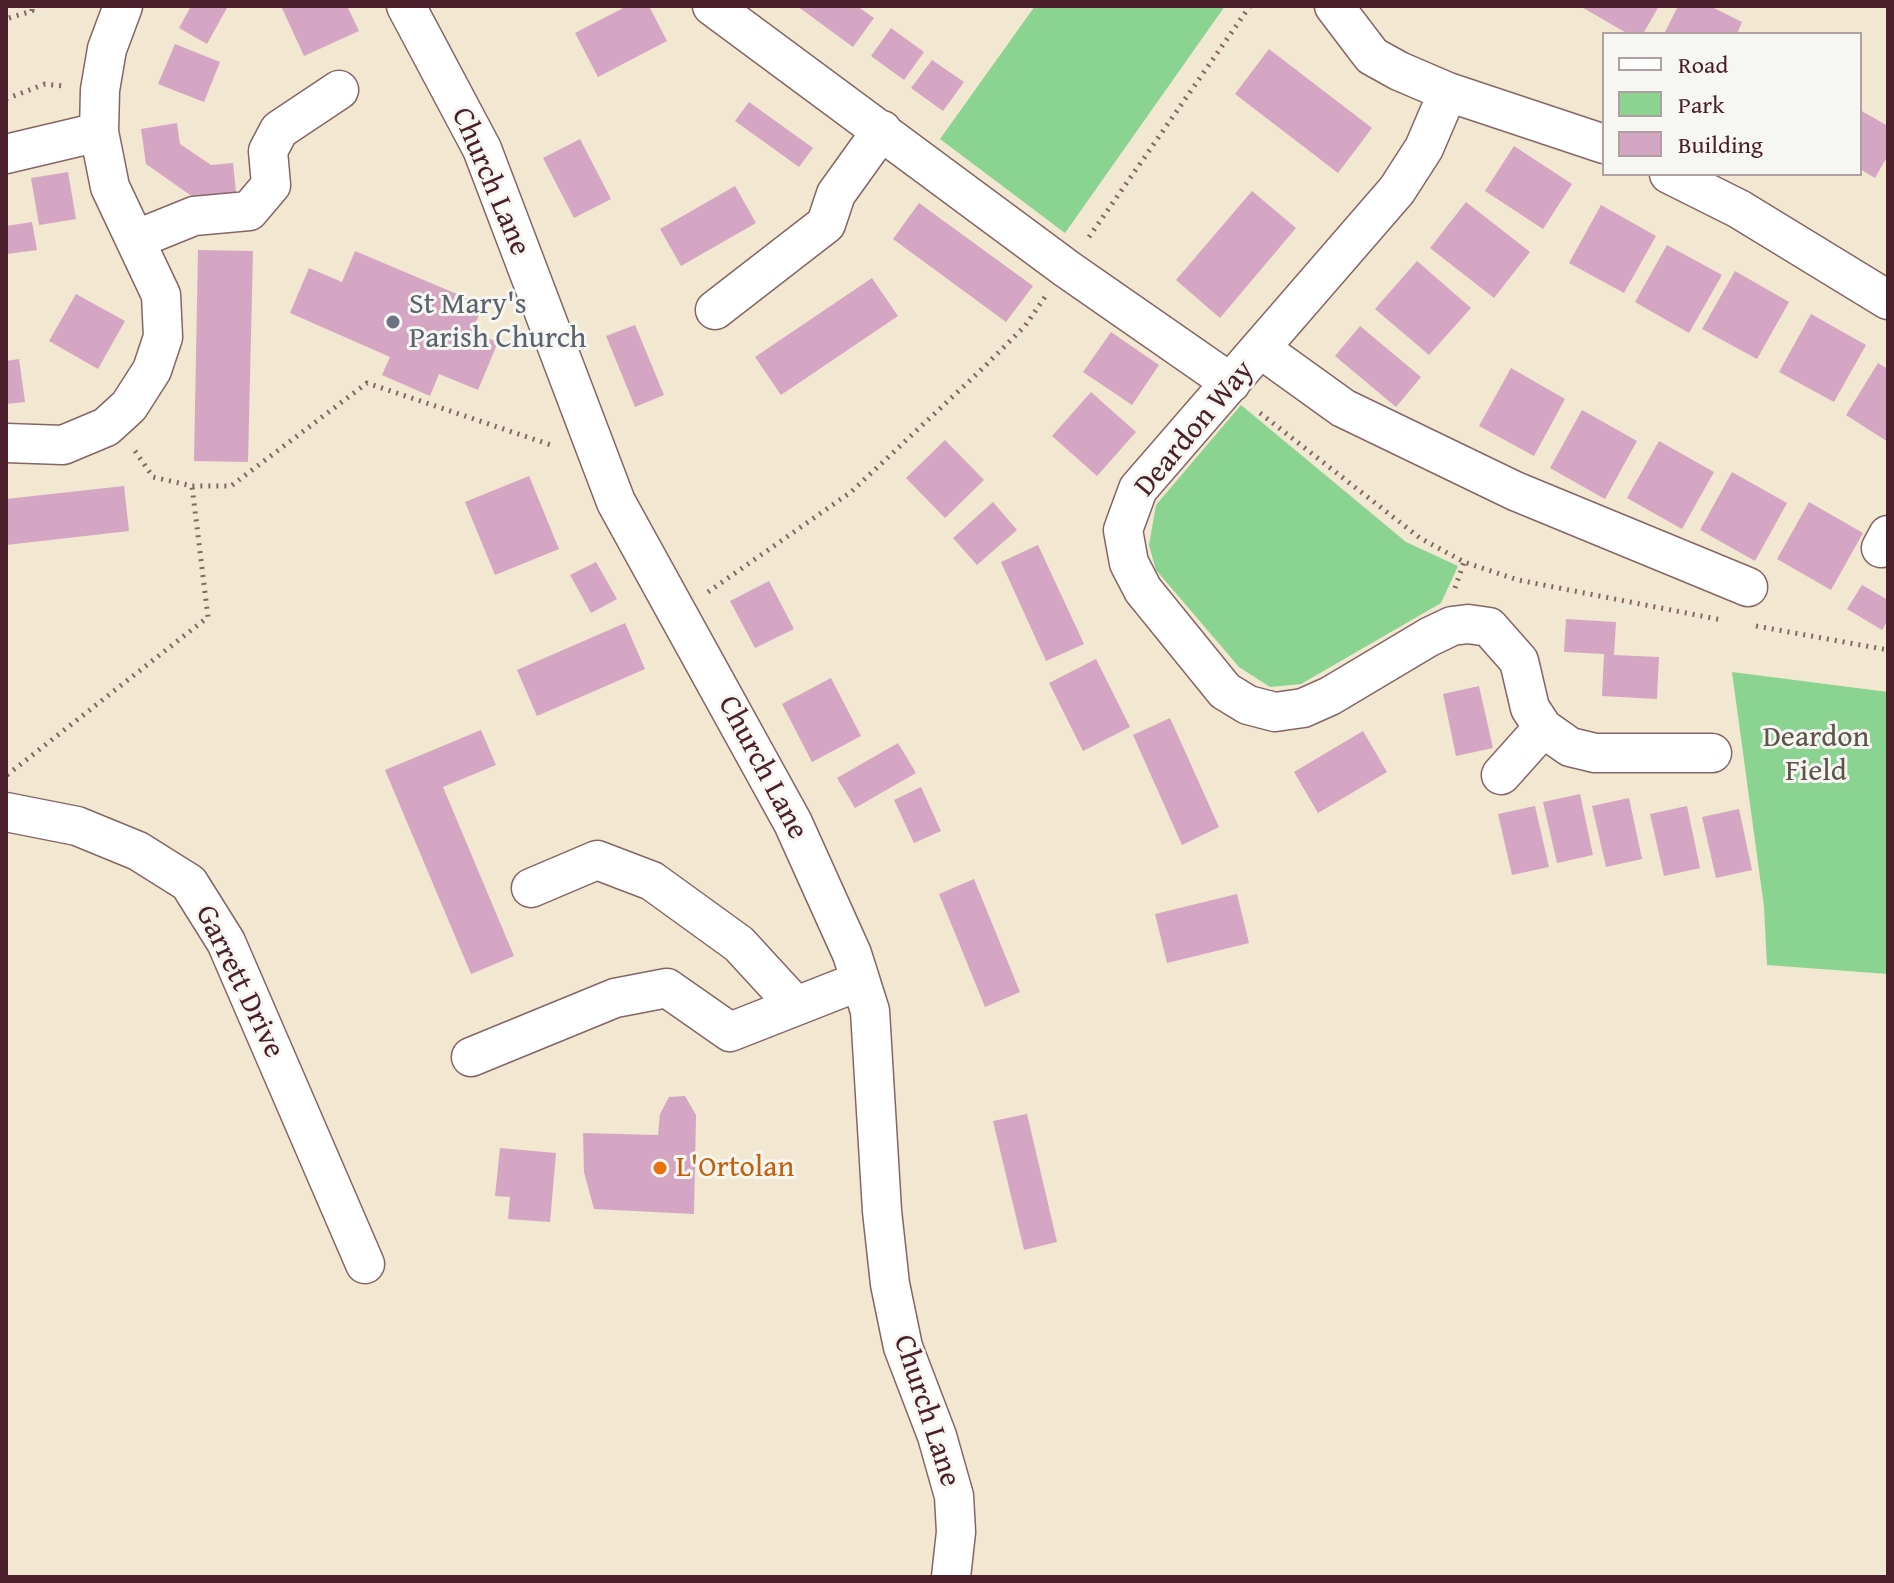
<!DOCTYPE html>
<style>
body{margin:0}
#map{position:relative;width:1894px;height:1583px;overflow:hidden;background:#f2e7d0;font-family:"Gentium Book Plus",serif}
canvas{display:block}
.frame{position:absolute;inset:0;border:8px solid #4a1f2b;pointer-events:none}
.legend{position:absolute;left:1602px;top:32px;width:260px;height:144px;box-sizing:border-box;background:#f6f6f2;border:2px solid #b1a0a2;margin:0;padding:10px 14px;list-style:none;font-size:24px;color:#4a1f2b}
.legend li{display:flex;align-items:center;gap:16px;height:40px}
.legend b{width:40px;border:2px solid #b1a0a2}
</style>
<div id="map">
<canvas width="1894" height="1583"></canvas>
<div class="frame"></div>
<ul class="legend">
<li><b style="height:10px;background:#fff"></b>Road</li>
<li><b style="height:22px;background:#8ad390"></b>Park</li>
<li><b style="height:22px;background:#d4a6c3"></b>Building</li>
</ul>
</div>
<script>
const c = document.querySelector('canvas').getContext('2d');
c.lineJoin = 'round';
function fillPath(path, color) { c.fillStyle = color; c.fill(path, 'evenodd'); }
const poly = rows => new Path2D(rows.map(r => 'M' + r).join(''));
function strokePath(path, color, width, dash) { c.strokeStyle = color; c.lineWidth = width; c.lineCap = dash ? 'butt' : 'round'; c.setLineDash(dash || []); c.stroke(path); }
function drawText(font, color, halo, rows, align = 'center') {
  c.font = font + ' "Gentium Book Plus",serif'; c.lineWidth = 6; c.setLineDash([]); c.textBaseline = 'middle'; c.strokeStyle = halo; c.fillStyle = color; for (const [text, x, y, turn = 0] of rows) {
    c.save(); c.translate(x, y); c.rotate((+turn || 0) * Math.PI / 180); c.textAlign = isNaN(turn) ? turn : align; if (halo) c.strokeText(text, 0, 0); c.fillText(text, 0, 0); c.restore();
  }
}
fillPath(poly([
 [1035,6,1225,6,1065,233,940,139],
 [1241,405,1406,542,1458,566,1441,603,1301,684,1270,687,1239,667,1156,570,1149,545,1156,505],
 [1732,672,1888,692,1888,974,1767,965,1764,907]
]), '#8ad390');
fillPath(poly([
 [191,6,228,6,207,44,179,28],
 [281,6,347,6,359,31,304,56],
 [627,6,649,6,667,41,598,77,575,33],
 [797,6,857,6,874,18,853,47],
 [1580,6,1659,6,1643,34,1628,34],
 [1678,6,1710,6,1742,22,1737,34,1664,34],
 [891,28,924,52,904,80,871,56],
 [175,44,220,62,204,102,158,84],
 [1269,49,1372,128,1338,173,1235,94],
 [932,60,964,82,943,111,911,88],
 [749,102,813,148,799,167,735,121],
 [1860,110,1888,126,1888,155,1875,178,1860,169],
 [177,123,180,144,211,165,233,163,237,201,203,204,146,164,141,129],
 [580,139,611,199,574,218,543,158],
 [1514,146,1572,184,1543,229,1485,191],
 [68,172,76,219,39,225,31,178],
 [735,186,756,223,681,266,660,229],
 [1252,191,1296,228,1220,318,1176,280],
 [1466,202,1530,252,1494,298,1430,248],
 [919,203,1033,286,1006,322,893,239],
 [1601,205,1656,236,1624,293,1569,263],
 [32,222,37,250,7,254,6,226],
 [1667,245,1722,275,1689,333,1635,302],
 [198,250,253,251,248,462,194,461],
 [355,251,483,305,472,332,498,342,478,390,439,374,430,396,382,375,390,357,290,313,309,268,342,282],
 [1417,261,1471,308,1429,355,1375,309],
 [1735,271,1789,302,1757,359,1702,329],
 [872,278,898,316,781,395,755,357],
 [76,294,125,321,98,369,49,341],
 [1811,314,1866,345,1834,402,1779,372],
 [635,325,664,395,635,407,606,336],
 [1360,326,1421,377,1396,407,1335,356],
 [1111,332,1159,365,1132,405,1083,372],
 [19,359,25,402,6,404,6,361],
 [1878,363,1888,369,1888,442,1846,415],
 [1511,368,1565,399,1534,456,1479,426],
 [1091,392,1136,432,1097,476,1052,436],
 [1582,410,1637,441,1605,499,1550,468],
 [945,440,984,480,945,518,906,478],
 [1659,441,1714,472,1682,529,1627,498],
 [1732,472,1787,503,1755,561,1700,530],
 [529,476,559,549,495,575,465,502],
 [124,486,129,531,6,545,6,499],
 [993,502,1017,530,977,565,953,538],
 [1809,502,1863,533,1831,590,1777,559],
 [1038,545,1084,644,1046,661,1001,562],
 [596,562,617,599,591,613,570,575],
 [769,581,794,629,755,648,730,601],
 [1862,585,1888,600,1888,620,1882,630,1847,609],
 [1566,619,1616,622,1614,655,1659,657,1657,699,1602,696,1604,654,1564,652],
 [625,623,645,669,537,716,517,670],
 [1096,659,1130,727,1083,751,1049,683],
 [831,678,861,736,812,762,782,704],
 [1479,686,1493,748,1456,756,1443,694],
 [1170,718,1219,827,1182,845,1133,735],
 [481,730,496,765,443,787,514,956,471,974,385,770],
 [1363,731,1387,772,1318,813,1294,772],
 [898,743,916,773,855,808,837,778],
 [921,787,941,831,914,843,894,800],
 [1580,794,1593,855,1557,863,1543,802],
 [1629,798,1642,859,1606,867,1592,806],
 [1535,806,1549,867,1512,875,1498,814],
 [1687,806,1700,868,1664,876,1650,814],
 [1739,809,1752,870,1716,878,1702,817],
 [974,879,1020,992,985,1007,939,894],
 [1237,894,1249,943,1167,963,1155,914],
 [685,1096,696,1115,694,1214,594,1209,584,1172,583,1133,658,1135,660,1114,669,1097],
 [1027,1114,1057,1242,1024,1250,993,1121],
 [500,1148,556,1153,550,1222,508,1219,510,1197,495,1196]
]), '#d4a6c3');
const minor = poly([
 [406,6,482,149,616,502,793,823,852,954,870,1011,882,1211,890,1284,903,1347,937,1436,954,1496,956,1532,951,1577],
 [712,6,1067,269,1231,383],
 [1334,6,1372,56,1399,71,1448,92,1604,144],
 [1448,92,1424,148,1397,190,1138,489,1123,530,1129,563,1143,590,1225,691,1248,705,1275,712,1303,708,1330,696,1429,637,1452,626,1468,624,1489,627,1519,661,1530,708,1543,728],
 [6,154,99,132],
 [1669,174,1739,209,1888,300],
 [137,239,194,216,249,211,271,185,268,151,279,130,339,90],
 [715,310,826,224,836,194,882,130],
 [1261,349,1343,408,1515,491,1748,587],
 [6,443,63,445,106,427,129,406,152,370,163,337,161,295,110,187,99,132,100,90,107,49,123,6],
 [1881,548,1888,535],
 [1501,775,1543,728,1570,747,1595,753,1712,753],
 [6,812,77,826,138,851,189,883,226,942,365,1264],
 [531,888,597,860,652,881,739,944,796,1006],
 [471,1057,615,998,667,988,730,1032,860,981]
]);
strokePath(minor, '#856565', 41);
strokePath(poly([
 [9,18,32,11,32,6],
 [6,99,45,84,63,86],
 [1089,237,1250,6],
 [1260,413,1420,538,1464,562,1518,580,1722,620],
 [135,451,153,477,192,486,231,486,367,383,554,446],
 [1455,588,1464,562],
 [708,592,851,492,980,371,1025,326,1045,297],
 [1756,626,1888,650],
 [7,775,208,617,192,486]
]), '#856565', 5, [2, 6]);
strokePath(minor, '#fff', 38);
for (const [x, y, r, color] of [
 [393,322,8,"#6b7280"],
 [660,1168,8,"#e8710a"]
]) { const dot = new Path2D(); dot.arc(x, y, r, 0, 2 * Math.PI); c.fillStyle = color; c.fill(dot); strokePath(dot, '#f6f6f2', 3); }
drawText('30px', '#4a1f2b', '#f6f6f2', [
 ["Church Lane",490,182,67],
 ["Deardon Way",1195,429,-50],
 ["Church Lane",762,768,62],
 ["Garrett Drive",239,982,64],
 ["Church Lane",926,1411,72]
]);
drawText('30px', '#5b616d', '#f6f6f2', [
 ["St Mary's",409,305],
 ["Parish Church",409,339]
], 'left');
drawText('30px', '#5d5549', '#f6f6f2', [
 ["Deardon",1816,738],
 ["Field",1816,772]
]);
drawText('30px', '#c56008', '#f6f6f2', [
 ["L'Ortolan",676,1168]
], 'left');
</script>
